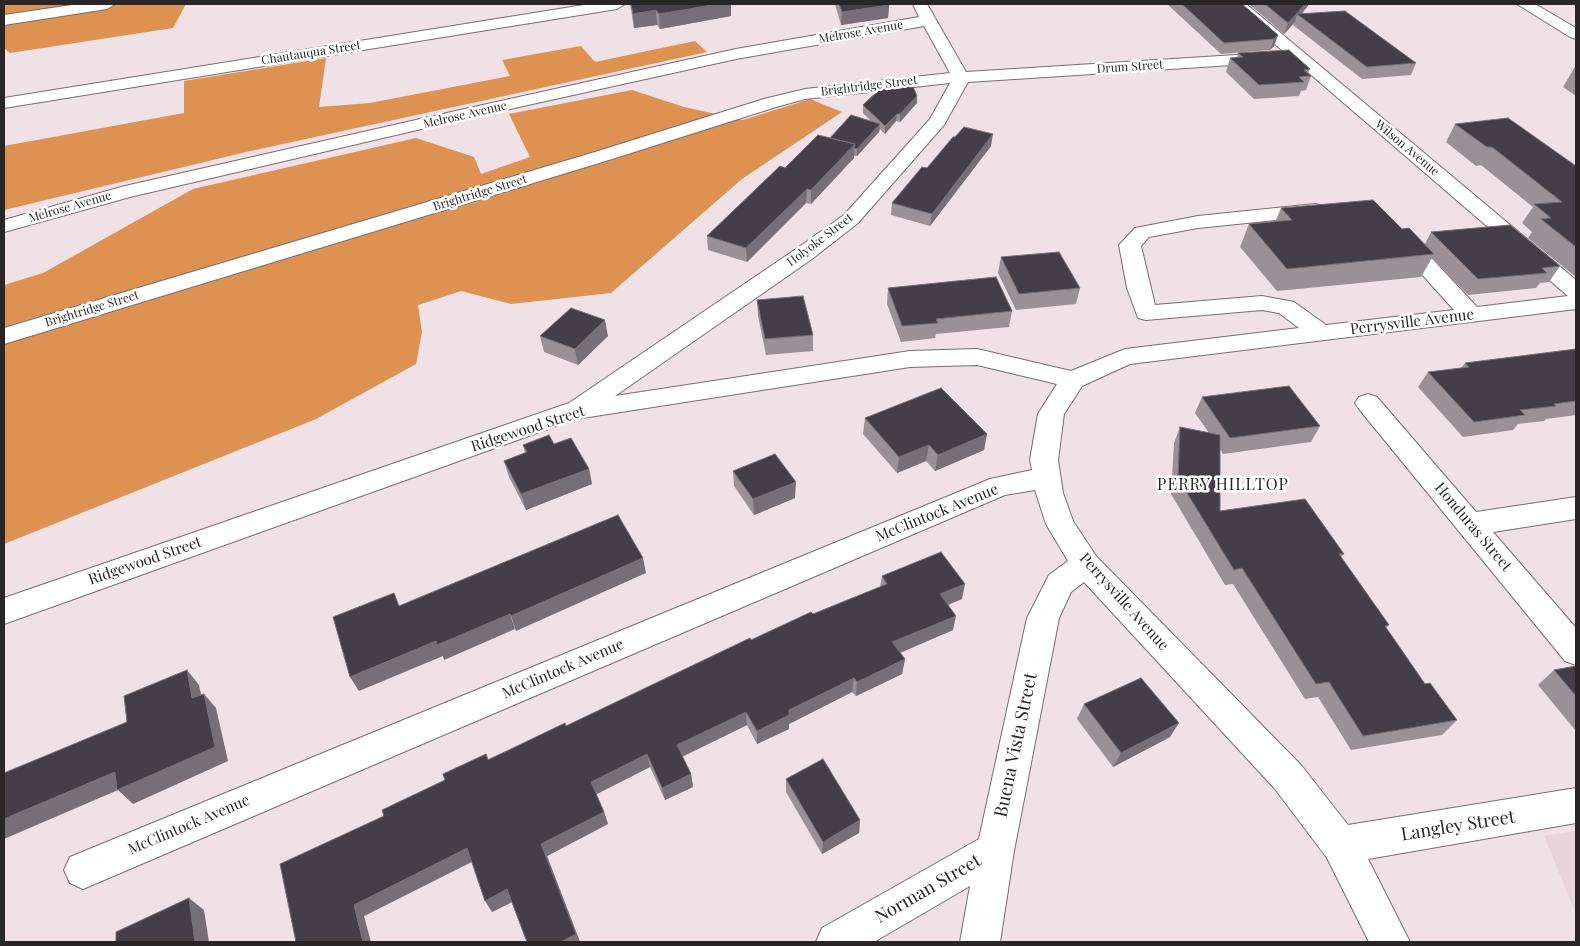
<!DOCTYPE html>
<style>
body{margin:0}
#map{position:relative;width:1580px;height:946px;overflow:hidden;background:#efe1e6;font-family:"Playfair Display",serif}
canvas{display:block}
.frame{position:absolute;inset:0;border:5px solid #2a2527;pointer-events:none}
</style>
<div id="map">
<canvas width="1580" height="946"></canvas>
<div class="frame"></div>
</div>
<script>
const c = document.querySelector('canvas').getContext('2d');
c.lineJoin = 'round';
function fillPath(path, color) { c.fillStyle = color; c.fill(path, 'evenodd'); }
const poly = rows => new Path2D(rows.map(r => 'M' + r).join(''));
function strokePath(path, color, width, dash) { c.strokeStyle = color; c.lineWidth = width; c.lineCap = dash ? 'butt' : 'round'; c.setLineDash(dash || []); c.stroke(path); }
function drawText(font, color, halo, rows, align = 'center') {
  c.font = font + ' "Playfair Display",serif'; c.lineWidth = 5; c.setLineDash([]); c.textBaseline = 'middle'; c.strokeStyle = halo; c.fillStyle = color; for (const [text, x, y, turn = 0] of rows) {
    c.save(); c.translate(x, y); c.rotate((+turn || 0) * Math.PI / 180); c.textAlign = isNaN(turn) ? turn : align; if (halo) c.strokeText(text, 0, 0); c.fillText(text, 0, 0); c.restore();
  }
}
fillPath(poly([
 [1576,831,1576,914,1544,836]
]), '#ead3db');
fillPath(poly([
 [4,4,186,4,173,28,10,53,4,48],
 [695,41,707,52,246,152,4,210,4,146,184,113,184,81,326,58,319,107,370,103,510,76,502,60,581,46,595,62],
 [632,90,684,107,743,120,810,99,842,112,742,179,611,293,511,304,461,291,418,305,422,332,416,364,316,419,4,544,4,285,43,273,193,189,416,138,474,157,481,174,530,157,509,114]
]), '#de9251');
const minor = poly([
 [79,4,115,4,107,9,4,25,4,15,79,4],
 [590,4,625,4,617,9,4,108,4,98,590,4],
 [913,4,927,4,966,72,1284,52,1229,4,1246,4,1576,280,1576,309,1130,364,1082,386,1064,414,1058,460,1063,493,1073,521,1096,556,1301,765,1348,825,1576,788,1576,823,1368,859,1410,942,1369,942,1327,858,1275,789,1084,582,1071,592,1059,618,1014,851,1000,942,960,942,970,886,874,942,816,942,822,928,979,839,1027,618,1049,575,1068,561,1046,524,1035,490,1005,495,83,889,70,883,64,870,70,857,990,479,1032,470,1030,460,1038,414,1057,384,977,365,910,367,576,419,4,624,4,598,569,403,796,249,844,215,930,119,950,83,805,99,776,107,609,160,4,344,4,328,595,152,764,99,805,89,950,73,924,26,736,59,460,120,130,197,4,232,4,220,125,186,460,110,736,49,919,17,913,4],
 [1295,61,1568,296,1477,307,1409,234,1401,233,1393,234,1390,239,1454,310,1326,325,1294,302,1262,296,1155,305,1141,246,1149,237,1198,228,1315,216,1322,214,1325,210,1322,206,1315,204,1198,216,1135,228,1119,245,1127,288,1138,318,1146,320,1262,310,1279,313,1299,328,1125,349,1071,371,977,349,910,351,615,396,812,259,858,223,944,125,968,82,1295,61],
 [1517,4,1535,4,1576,28,1576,39,1570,37,1517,4],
 [1368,394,1377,397,1476,512,1576,497,1576,519,1493,532,1576,628,1576,665,1565,661,1359,409,1355,403,1359,397,1368,394]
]);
strokePath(minor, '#796d71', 2);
fillPath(minor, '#fff');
fillPath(poly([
 [630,4,731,4,731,16,660,29,657,25,634,28],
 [835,4,888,4,889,5,888,18,841,25],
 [1167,4,1242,4,1278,35,1274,46,1270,50,1221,54],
 [1249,4,1309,4,1307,7,1301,14,1416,63,1411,75,1362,79,1293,25,1295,22,1284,34],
 [1238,53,1310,69,1308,73,1311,76,1306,90,1301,91,1299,96,1254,99,1226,72,1230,58,1237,58],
 [1576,65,1576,96,1563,87],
 [917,103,900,122,896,121,885,134,880,129,879,132,857,156,854,156,854,158,811,204,806,203,747,262,708,250,707,236,785,168,830,138,872,122,863,113,863,105],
 [1455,124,1576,166,1576,277,1528,238,1532,232,1522,223,1533,207,1481,165,1476,166,1446,142],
 [955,137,991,146,930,226,891,215,892,203,927,168],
 [1281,208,1402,229,1425,244,1431,232,1560,266,1549,282,1540,283,1536,288,1468,295,1432,258,1421,277,1277,291,1240,247,1249,224,1275,222],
 [1001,257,1080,288,1076,304,1016,310,998,273],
 [888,288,1012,311,1009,327,936,334,935,338,901,342,887,304],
 [757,300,813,335,813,351,766,355,758,316],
 [540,336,608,336,578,365,544,352],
 [1576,349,1576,415,1546,419,1544,421,1518,424,1513,430,1463,437,1418,387,1428,372,1461,368,1465,363],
 [1202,397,1320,426,1311,442,1223,454,1220,449,1220,511,1344,554,1341,557,1389,625,1386,628,1425,684,1457,720,1442,735,1351,750,1318,697,1305,699,1233,584,1225,585,1171,494,1174,443,1180,427,1209,433,1195,413],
 [865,418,987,434,984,450,935,471,926,461,897,473,863,434],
 [554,444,589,469,592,484,526,510,509,477,504,461,525,453,523,445],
 [733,471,795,498,754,515,734,486],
 [882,576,962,599,948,605,953,630,900,653,905,659,902,674,856,696,852,692,789,724,789,729,757,744,747,725,682,757,691,774,693,787,665,800,650,767,596,794,604,812,608,824,547,856,580,942,527,942,512,902,492,912,472,862,364,916,296,942,384,816,445,780,486,754,488,759,566,726,751,640,880,587],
 [1576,666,1576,731,1538,685,1554,670],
 [1084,704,1170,737,1113,767,1077,719],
 [786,779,860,820,859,833,822,854,786,792]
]), '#9a9096');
fillPath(poly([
 [718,4,731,4,731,16,660,29,659,14],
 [1305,4,1309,4,1307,7,1300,16,1297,14,1295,22,1284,34,1288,23],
 [889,5,888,18,841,25,842,12],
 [656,10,657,25,634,28,633,14],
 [1278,35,1274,46,1270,50,1274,39],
 [917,96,917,103,900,122,900,114],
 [897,114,896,121,885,134,885,126],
 [880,124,879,132,857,156,857,149],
 [993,134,991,146,930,226,932,214],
 [855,144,854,158,811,204,811,190],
 [807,189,806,203,747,262,746,248],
 [605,320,608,336,578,365,575,349],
 [987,434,984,450,935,471,938,455],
 [929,445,926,461,897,473,899,457],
 [589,469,592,484,526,510,521,494],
 [796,482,795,498,754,515,753,499],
 [643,558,646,573,516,631,511,616],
 [965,584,962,599,937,609,940,594],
 [510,614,515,629,444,660,443,656,359,691,350,677,436,641],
 [956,616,953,630,890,657,892,642],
 [905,659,902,674,856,696,857,682],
 [187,670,199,685,205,713,192,698],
 [854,678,852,692,789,724,789,729,757,744,757,731,789,710],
 [204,694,216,708,228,761,133,804,118,790,4,839,4,819,115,772],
 [746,712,747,725,679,758,677,745],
 [1179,723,1170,737,1113,767,1121,753],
 [647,754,650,767,595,795,591,782],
 [691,774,693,787,665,800,662,788],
 [604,812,608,824,547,856,580,942,561,942,541,844],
 [860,820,859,833,822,854,823,842],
 [467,848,475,860,364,916,371,942,363,942,354,905],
 [507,889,514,901,492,912,485,901],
 [189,898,204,910,209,942,195,942]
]), '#786f76');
const building = poly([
 [631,4,718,4,659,14,656,10,633,14,631,4],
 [839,4,888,4,889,5,842,12,839,4],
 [1182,4,1242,4,1278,35,1274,39,1224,43,1182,4],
 [1265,4,1305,4,1288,23,1265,4],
 [1345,11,1416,63,1367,67,1297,14,1345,11],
 [1289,50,1310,69,1304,70,1311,76,1299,77,1304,82,1259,85,1230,58,1243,57,1238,53,1289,50],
 [911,82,917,96,900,114,897,114,885,126,863,105,884,85,911,82],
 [851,115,880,124,857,149,854,148,855,144,830,138,851,115],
 [1508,118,1576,166,1576,247,1541,219,1551,218,1534,204,1562,202,1492,147,1487,147,1455,124,1508,118],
 [964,127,993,134,932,214,892,203,922,167,927,168,953,137,955,137,964,127],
 [818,135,855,144,811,190,807,189,746,248,707,236,780,166,785,168,818,135],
 [1373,200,1402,229,1409,228,1434,254,1287,269,1249,224,1292,220,1281,208,1373,200],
 [1510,225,1560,266,1542,268,1547,273,1478,279,1431,232,1510,225],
 [1059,252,1080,288,1019,294,1001,257,1059,252],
 [996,277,1012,311,936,319,938,323,902,326,888,288,996,277],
 [803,296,813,335,765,339,757,300,803,296],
 [571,308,605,320,575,349,540,336,571,308],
 [1576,349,1576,401,1554,404,1556,406,1520,410,1525,415,1474,422,1428,372,1469,367,1465,363,1576,349],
 [1289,386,1320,426,1230,438,1202,397,1289,386],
 [941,388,987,434,938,455,929,445,899,457,865,418,941,388],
 [1180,427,1220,435,1220,511,1305,499,1344,554,1339,554,1389,625,1385,626,1425,684,1430,683,1457,720,1363,736,1329,682,1316,684,1242,568,1234,570,1178,478,1180,427],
 [549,435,554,444,571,438,589,469,521,494,504,461,527,452,523,445,549,435],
 [775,454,796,482,753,499,733,471,775,454],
 [618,515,643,558,511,616,510,614,437,645,436,641,350,677,333,617,394,593,399,606,618,515],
 [941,552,965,584,940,594,956,616,892,642,905,659,857,682,854,678,789,710,789,715,757,731,746,712,677,745,691,774,662,788,647,754,591,782,604,812,541,844,576,934,561,942,527,942,507,889,485,901,467,848,354,905,363,942,296,942,280,864,384,816,382,810,445,780,443,774,486,754,488,760,565,723,566,726,750,638,751,640,811,612,813,614,887,584,882,576,941,552],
 [1576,666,1576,696,1554,670,1576,666],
 [187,670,192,698,204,694,215,747,117,790,115,772,4,819,4,773,127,722,124,696,187,670],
 [1141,678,1179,723,1121,753,1084,704,1141,678],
 [823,759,860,820,823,842,786,779,823,759],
 [189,898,195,942,116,942,116,932,189,898]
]);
fillPath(building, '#453e46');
strokePath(building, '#786f76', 1);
drawText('12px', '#2a2527', '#fff', [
 ["Melrose Avenue",861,32,-10],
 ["Chautauqua Street",311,53,-9],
 ["Drum Street",1130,67,-4],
 ["Brightridge Street",869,86,-7],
 ["Melrose Avenue",465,115,-13],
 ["Wilson Avenue",1407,148,40],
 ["Brightridge Street",480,193,-17],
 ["Melrose Avenue",70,207,-16],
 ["Holyoke Street",820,240,-37],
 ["Brightridge Street",92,309,-17]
]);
drawText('15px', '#2a2527', '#fff', [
 ["Perrysville Avenue",1412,322,-7],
 ["Ridgewood Street",528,429,-18],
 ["McClintock Avenue",937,513,-22],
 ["Honduras Street",1473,527,50],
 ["Ridgewood Street",145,561,-19],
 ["Perrysville Avenue",1124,602,48],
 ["McClintock Avenue",563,669,-23],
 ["McClintock Avenue",189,825,-23]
]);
c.letterSpacing = '1px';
drawText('16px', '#2a2527', '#fff', [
 ["PERRY HILLTOP",1223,485]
]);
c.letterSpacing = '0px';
drawText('18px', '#2a2527', '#fff', [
 ["Buena Vista Street",1016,745,-78],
 ["Langley Street",1458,826,-9],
 ["Norman Street",928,889,-30]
]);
</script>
